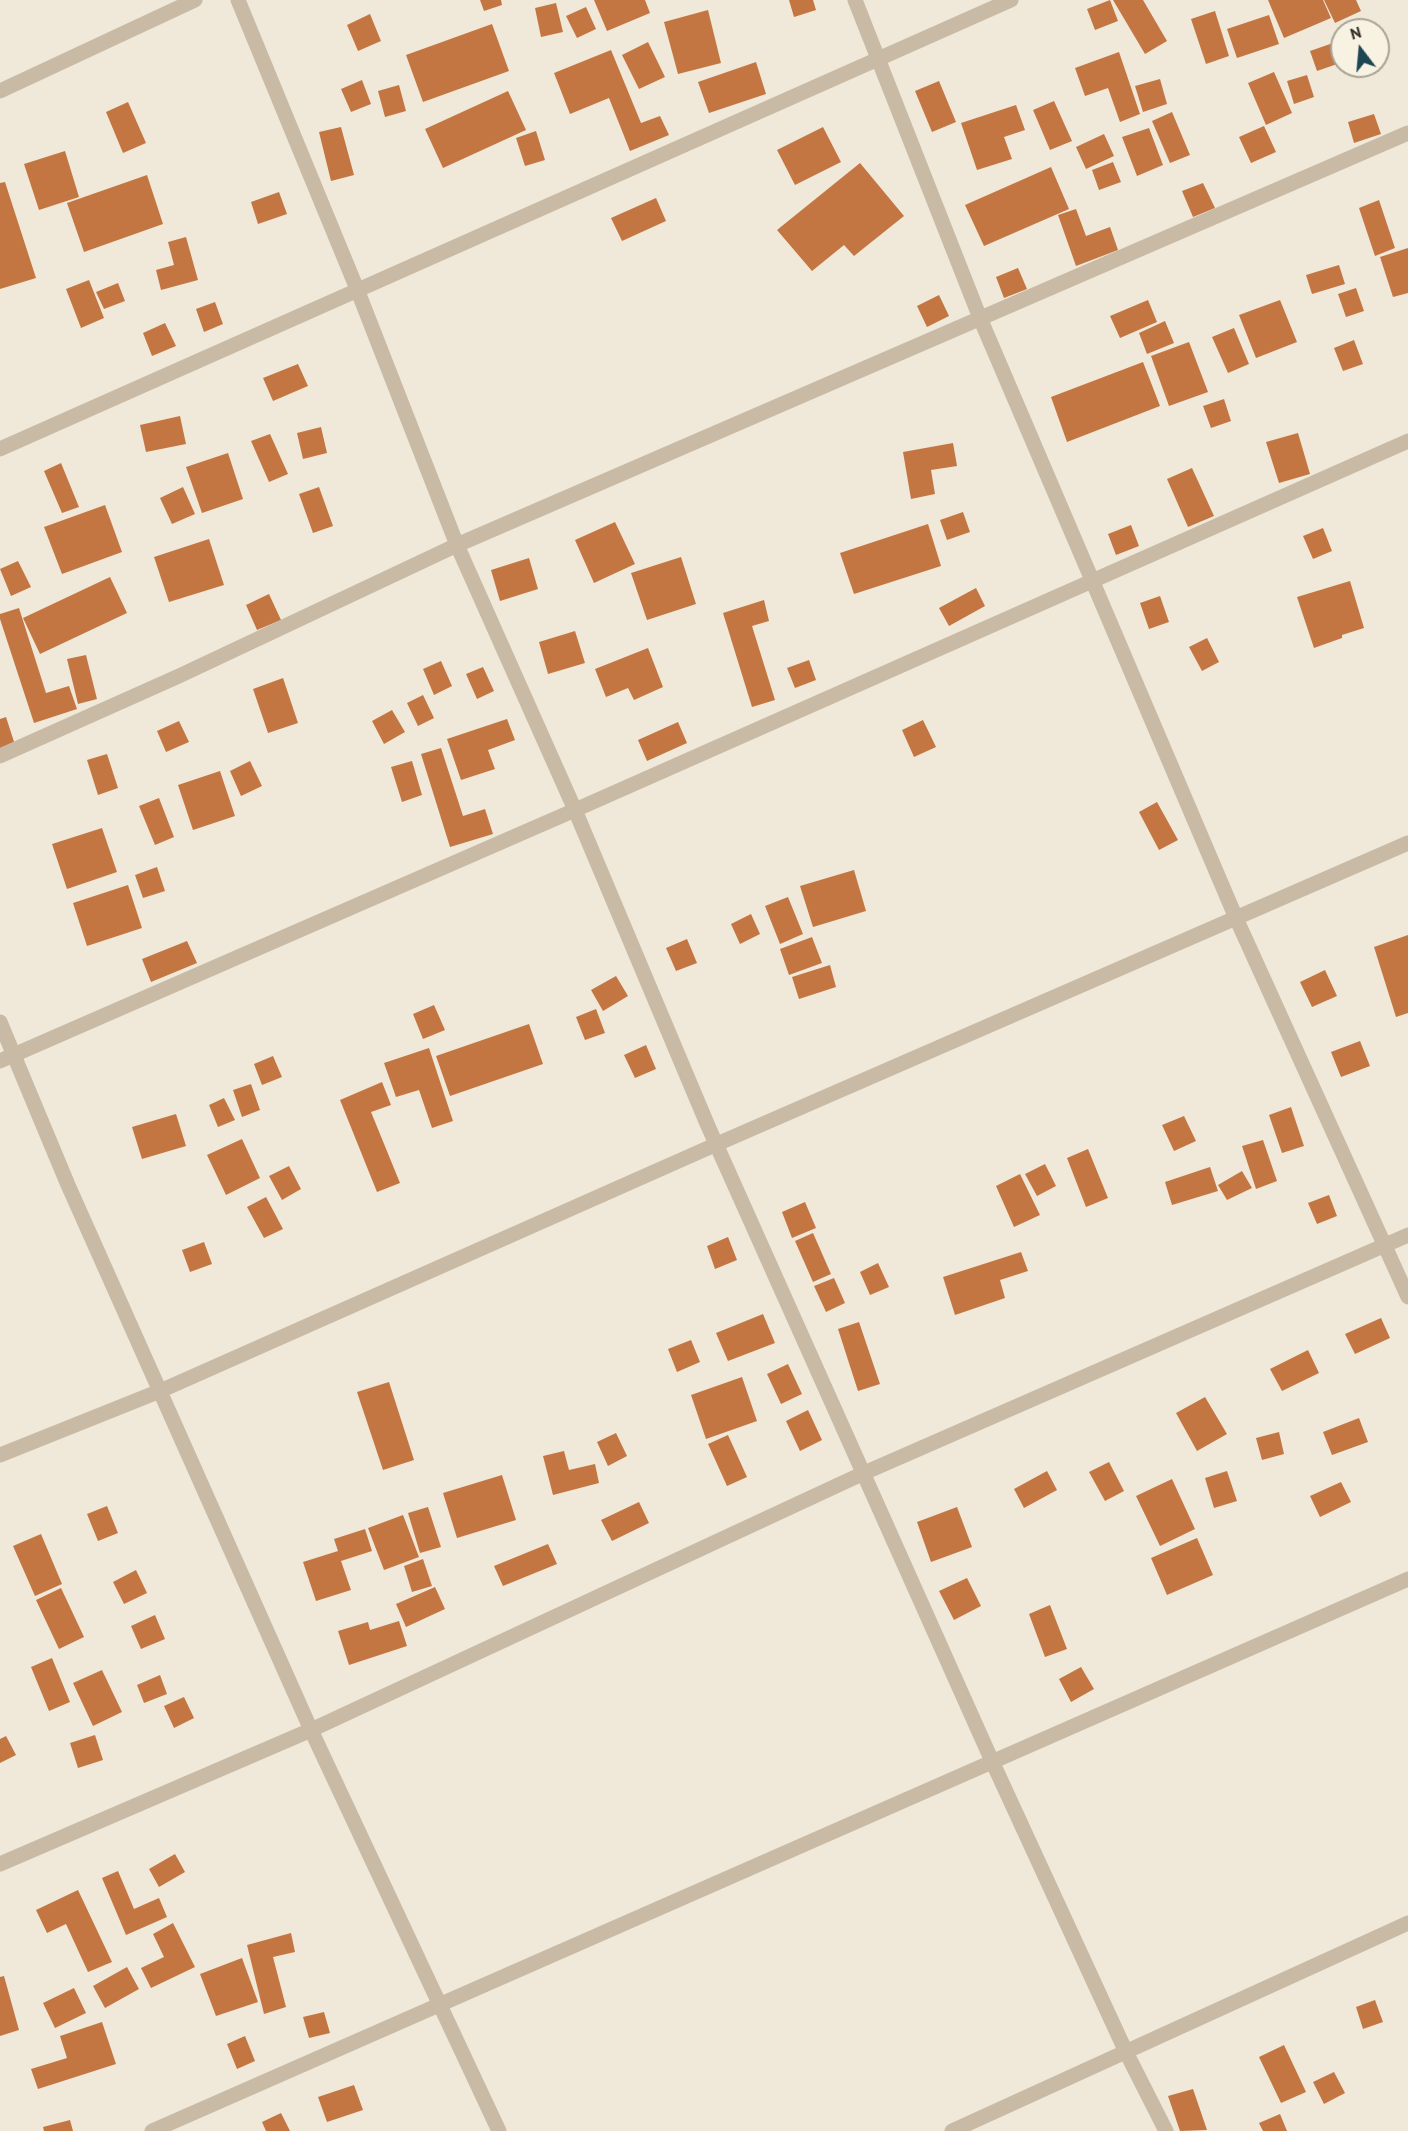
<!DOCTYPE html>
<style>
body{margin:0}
#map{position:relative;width:1408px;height:2131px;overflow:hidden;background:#f0e8d8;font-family:"PT Sans",sans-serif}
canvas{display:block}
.north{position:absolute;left:1330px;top:18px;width:60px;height:60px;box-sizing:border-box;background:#f8f2e3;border:2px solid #a9a397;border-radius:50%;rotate:344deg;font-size:16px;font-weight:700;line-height:24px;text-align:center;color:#332c26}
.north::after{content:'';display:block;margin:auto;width:21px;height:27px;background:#1c4753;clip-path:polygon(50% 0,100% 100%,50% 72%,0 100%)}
</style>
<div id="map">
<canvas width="1408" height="2131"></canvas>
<div class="north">N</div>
</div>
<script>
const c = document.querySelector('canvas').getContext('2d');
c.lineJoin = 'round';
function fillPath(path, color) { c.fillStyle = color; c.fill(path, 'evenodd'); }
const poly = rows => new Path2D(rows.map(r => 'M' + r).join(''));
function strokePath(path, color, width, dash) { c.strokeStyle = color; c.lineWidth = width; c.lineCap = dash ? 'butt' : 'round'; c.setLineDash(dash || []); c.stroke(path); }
fillPath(poly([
 [480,0,501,0,502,5,484,11],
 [594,0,645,0,650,13,607,31],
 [789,0,813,0,816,10,794,17],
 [1110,0,1118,21,1095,30,1087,9],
 [1113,0,1143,0,1167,41,1145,54],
 [1268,0,1323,0,1331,18,1284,38],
 [1324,0,1356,0,1361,11,1335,23],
 [556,3,563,32,541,37,535,8],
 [586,7,596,29,577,38,566,16],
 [708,10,721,63,678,74,664,22],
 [1215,11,1229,56,1206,64,1191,19],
 [370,14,381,41,358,51,347,25],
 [1269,15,1279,44,1237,58,1227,29],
 [492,24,509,71,423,102,406,55],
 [648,42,665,77,639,89,622,55],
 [1333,43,1340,63,1317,71,1310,51],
 [611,50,641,123,660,116,669,135,630,151,609,98,570,114,554,73],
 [1119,52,1140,114,1120,122,1108,88,1085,96,1075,68],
 [756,62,766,94,709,113,698,82],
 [1274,72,1292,113,1266,125,1248,83],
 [1307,75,1314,97,1294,104,1287,81],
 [1160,79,1167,104,1143,112,1135,86],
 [362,80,371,104,351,112,341,89],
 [939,81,956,122,932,132,915,91],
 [399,85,406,111,385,117,378,91],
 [508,91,526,130,443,168,425,129],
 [1054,101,1072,141,1050,150,1033,110],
 [128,102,146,143,123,153,106,112],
 [1016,105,1025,130,1004,137,1012,159,977,170,961,123],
 [1172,112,1190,155,1170,163,1152,121],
 [1374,114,1381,134,1354,143,1348,122],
 [1264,126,1276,152,1251,163,1239,137],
 [341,127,354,175,331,181,319,132],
 [823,127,841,162,795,185,777,150],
 [1149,128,1163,165,1137,176,1122,137],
 [536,131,545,160,525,166,516,138],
 [1104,134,1114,156,1086,169,1076,147],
 [65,151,79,197,39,210,24,164],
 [1113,162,1121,182,1099,190,1092,170],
 [860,163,904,216,854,256,844,245,812,271,777,230],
 [1051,167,1069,209,984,246,965,205],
 [147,175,163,224,84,252,67,203],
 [5,182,36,278,0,289,0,183],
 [1203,183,1215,208,1193,217,1182,191],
 [279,192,287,214,258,224,251,202],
 [656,198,666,221,622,241,611,218],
 [1379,200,1395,248,1375,256,1359,208],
 [1076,209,1086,236,1110,227,1118,250,1076,266,1058,215],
 [186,237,198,280,161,290,156,270,174,265,168,242],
 [1408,248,1408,293,1393,297,1380,257],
 [1339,265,1345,284,1312,294,1306,275],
 [1018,268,1027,289,1004,298,996,277],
 [89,280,104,318,81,328,66,289],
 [118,283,125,301,104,309,96,292],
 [1356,288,1364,311,1346,317,1338,294],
 [939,295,949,316,927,327,917,306],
 [1148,300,1157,322,1120,338,1110,316],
 [1280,300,1297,342,1256,358,1239,315],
 [215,302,223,324,204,332,196,309],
 [1165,321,1174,343,1147,354,1139,333],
 [165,323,176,346,152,356,143,333],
 [1234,328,1249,364,1228,373,1212,337],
 [1354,340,1363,364,1343,371,1334,348],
 [1189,342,1208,392,1169,406,1151,356],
 [1143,362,1160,406,1067,442,1051,397],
 [298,364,308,386,273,401,263,378],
 [1224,399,1231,421,1211,428,1203,406],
 [180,416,186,444,146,452,140,425],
 [321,427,327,453,303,459,297,433],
 [1298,433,1310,474,1279,483,1266,442],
 [270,434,288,474,269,482,251,441],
 [953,443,957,466,931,470,935,494,911,499,903,452],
 [228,453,243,499,202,513,186,467],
 [61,463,79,507,62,513,44,471],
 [1192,468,1214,516,1188,527,1167,479],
 [183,487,195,514,172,524,160,498],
 [319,487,333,526,313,533,299,494],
 [105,505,122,552,62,574,44,527],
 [963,512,970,532,947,540,940,520],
 [615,522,635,564,594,583,575,540],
 [928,524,941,566,854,594,840,553],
 [1131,525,1139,546,1116,555,1108,534],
 [1323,528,1332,551,1313,559,1303,536],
 [209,539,224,585,169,602,154,557],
 [681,557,696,604,647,620,631,573],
 [529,558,538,589,500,601,491,570],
 [18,561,31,587,11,596,0,569],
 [110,577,127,613,40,654,23,618],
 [1350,581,1364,628,1342,635,1342,638,1314,648,1297,597],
 [976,588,985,606,949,626,939,608],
 [269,594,281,620,257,630,246,605],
 [1160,596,1169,622,1149,629,1140,603],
 [764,600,769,621,752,626,775,700,752,707,723,613],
 [19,608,46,693,69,686,77,709,34,723,0,619,0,614],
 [575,631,585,663,548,674,539,642],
 [1207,638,1219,662,1202,671,1189,647],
 [648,648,663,687,634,700,628,688,606,697,595,669],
 [86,655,97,699,78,704,67,659],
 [809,660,816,680,795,688,787,668],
 [441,661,452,686,434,695,423,669],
 [483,667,494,691,477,699,466,674],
 [283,678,298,723,268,733,253,689],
 [423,695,434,718,418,726,407,703],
 [392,710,405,732,384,744,372,721],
 [6,717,16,748,0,753,0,719],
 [507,719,515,740,488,750,495,769,461,780,447,739],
 [923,720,936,747,914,757,902,730],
 [179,721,189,742,166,752,157,731],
 [678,722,687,743,647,761,638,740],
 [441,748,463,816,485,809,493,834,450,847,421,754],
 [107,754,118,788,98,795,87,760],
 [250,761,262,786,241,796,230,771],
 [412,761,422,795,402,802,391,767],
 [220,771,235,816,193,830,178,785],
 [159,798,174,837,155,845,139,806],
 [1157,802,1178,840,1159,850,1139,812],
 [102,828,117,872,67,889,52,844],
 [157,867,165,891,143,898,135,875],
 [854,870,866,911,813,927,800,886],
 [128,885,142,928,87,946,73,903],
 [788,897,803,934,780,944,765,906],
 [751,914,760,934,740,944,731,924],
 [1408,935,1408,1013,1396,1017,1374,947],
 [812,937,822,963,789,975,780,949],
 [687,939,697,963,676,971,666,948],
 [187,941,197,963,151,982,142,959],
 [830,965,836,987,799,999,792,977],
 [1325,970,1337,996,1312,1007,1300,982],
 [616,976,628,996,603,1011,591,990],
 [434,1005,445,1030,423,1039,413,1014],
 [596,1009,605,1033,585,1040,576,1017],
 [529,1024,543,1064,450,1096,436,1056],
 [1360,1041,1370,1066,1341,1077,1331,1052],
 [646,1045,656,1069,635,1078,624,1055],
 [429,1048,453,1121,432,1128,419,1090,396,1097,384,1063],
 [273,1056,282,1077,262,1085,254,1064],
 [382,1082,391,1105,371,1112,400,1183,377,1192,340,1100],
 [251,1084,260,1110,242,1117,233,1090],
 [224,1098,235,1120,218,1127,209,1105],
 [1291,1107,1304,1146,1282,1153,1269,1115],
 [176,1114,186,1146,142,1159,132,1127],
 [1184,1116,1196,1141,1174,1151,1162,1125],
 [242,1139,260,1178,226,1195,207,1155],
 [1263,1140,1277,1181,1256,1189,1242,1146],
 [1088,1149,1108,1198,1086,1207,1067,1158],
 [1045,1164,1056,1186,1037,1196,1025,1174],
 [289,1166,301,1189,282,1200,269,1176],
 [1210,1167,1218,1191,1172,1205,1165,1182],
 [1242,1171,1252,1188,1227,1200,1218,1185],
 [1020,1174,1040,1215,1014,1227,996,1186],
 [1329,1195,1337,1216,1317,1224,1308,1203],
 [266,1197,283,1229,264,1238,247,1207],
 [805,1202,816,1228,792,1238,782,1212],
 [813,1233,831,1274,813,1282,795,1241],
 [728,1237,737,1260,715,1269,707,1246],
 [204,1242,212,1264,190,1272,182,1250],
 [1021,1252,1028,1271,1000,1280,1005,1298,955,1315,943,1277],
 [878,1263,889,1287,870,1295,860,1272],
 [834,1278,845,1303,826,1312,814,1286],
 [763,1314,775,1343,728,1361,716,1333],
 [1381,1318,1390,1338,1355,1354,1345,1334],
 [859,1322,880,1384,858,1391,838,1329],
 [691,1340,700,1362,677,1372,668,1349],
 [1308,1350,1319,1373,1282,1391,1270,1369],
 [788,1364,802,1394,781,1404,767,1374],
 [742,1377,757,1421,706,1439,691,1395],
 [389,1382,414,1460,383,1470,357,1392],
 [1205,1397,1227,1434,1197,1451,1176,1413],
 [808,1410,822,1440,800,1451,786,1421],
 [1359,1418,1368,1442,1332,1455,1323,1432],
 [1279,1432,1284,1454,1262,1460,1256,1438],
 [616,1433,627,1456,608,1466,597,1442],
 [728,1435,747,1477,727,1486,708,1444],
 [564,1451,569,1470,595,1464,599,1483,553,1495,543,1456],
 [1109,1462,1124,1491,1105,1501,1089,1472],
 [1047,1471,1057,1490,1024,1508,1014,1489],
 [1227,1471,1237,1501,1214,1508,1205,1478],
 [502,1475,516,1520,457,1538,443,1493],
 [1172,1479,1195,1529,1160,1546,1136,1496],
 [1341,1482,1351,1502,1320,1517,1310,1496],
 [639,1502,649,1523,612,1541,601,1520],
 [107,1506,118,1533,98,1541,87,1514],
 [428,1507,441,1547,420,1553,408,1513],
 [957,1507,972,1547,931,1562,917,1522],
 [403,1515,419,1557,384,1570,368,1528],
 [365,1529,372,1551,341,1561,351,1590,316,1601,303,1562,338,1551,334,1539],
 [41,1534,62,1584,35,1596,13,1546],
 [1197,1538,1213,1575,1167,1595,1151,1558],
 [548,1544,557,1564,503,1586,494,1566],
 [423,1559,432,1586,412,1592,404,1566],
 [136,1570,147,1593,124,1604,113,1582],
 [967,1578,981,1606,954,1620,939,1591],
 [435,1587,445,1609,406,1627,396,1604],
 [61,1588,84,1637,59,1649,36,1600],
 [1050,1605,1067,1649,1045,1657,1029,1614],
 [155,1615,165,1639,141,1649,131,1626],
 [399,1621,407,1646,349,1665,338,1631,368,1622,370,1630],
 [52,1658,70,1702,49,1711,31,1667],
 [1081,1667,1094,1689,1071,1702,1059,1679],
 [102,1670,122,1712,93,1726,73,1683],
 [160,1675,167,1694,144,1703,137,1685],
 [184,1697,194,1718,174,1728,164,1706],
 [95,1735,103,1760,78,1768,70,1743],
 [6,1736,16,1755,0,1763,0,1739],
 [175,1854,185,1872,159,1887,149,1869],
 [118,1871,134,1909,159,1898,167,1917,126,1935,102,1878],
 [78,1890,112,1962,88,1972,66,1924,47,1933,36,1910],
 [173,1923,195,1967,151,1988,141,1968,164,1957,153,1934],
 [291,1933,295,1952,273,1957,286,2007,264,2014,247,1945],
 [242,1958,258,2002,216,2016,200,1974],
 [127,1967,139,1989,105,2008,93,1986],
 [4,1976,19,2030,0,2036,0,1977],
 [74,1988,86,2013,55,2028,43,2003],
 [1375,2000,1383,2022,1363,2029,1356,2007],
 [324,2012,330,2033,309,2038,303,2017],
 [102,2022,116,2064,38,2089,31,2069,67,2058,60,2036],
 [245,2036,255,2061,237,2069,227,2044],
 [1284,2045,1306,2092,1281,2103,1259,2057],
 [1334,2072,1345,2093,1324,2104,1313,2082],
 [354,2085,363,2110,327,2122,318,2097],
 [1193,2089,1207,2130,1180,2131,1168,2096],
 [281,2113,290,2131,266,2131,262,2122],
 [1280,2114,1287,2131,1263,2131,1259,2123],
 [70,2120,73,2131,44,2131,43,2127]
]), '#c47642');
strokePath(poly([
 [238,0,357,289,457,545,575,810,708,1126,992,1761,1126,2052,1166,2131],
 [855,0,980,318,1092,580,1236,918,1408,1297],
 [0,91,195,0],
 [0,449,1011,0],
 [0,756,179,676,457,545,1408,133],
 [0,1061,575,810,1408,441],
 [0,1455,160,1391,717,1144,1408,843],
 [0,1864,311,1730,864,1473,1408,1235],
 [152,2131,1408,1579],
 [952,2131,1408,1923]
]), '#c8baa4', 15);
strokePath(poly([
 [0,1022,68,1185,311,1730,499,2131]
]), '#c8baa4', 15);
</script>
